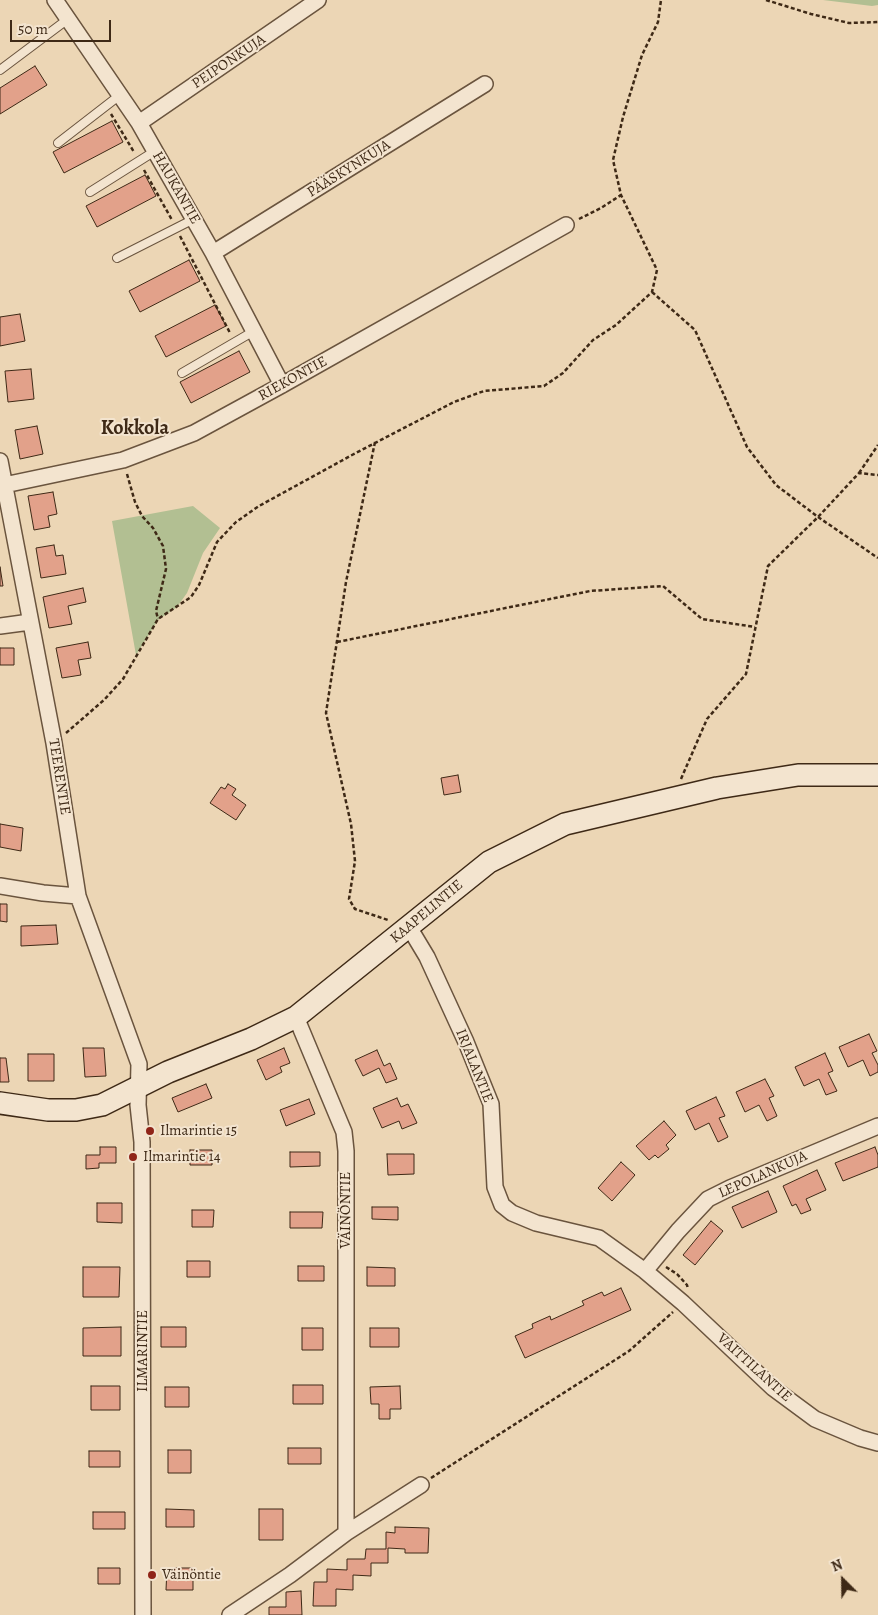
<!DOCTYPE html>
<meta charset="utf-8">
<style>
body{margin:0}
#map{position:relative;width:878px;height:1615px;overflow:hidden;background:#ecd6b5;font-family:Alegreya,serif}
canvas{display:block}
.north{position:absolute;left:818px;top:1555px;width:50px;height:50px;-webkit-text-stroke:4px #f3e4cf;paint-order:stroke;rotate:337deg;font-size:14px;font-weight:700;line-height:20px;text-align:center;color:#3e2916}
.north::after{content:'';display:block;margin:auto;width:18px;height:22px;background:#3e2916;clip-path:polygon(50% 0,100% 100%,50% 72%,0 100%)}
.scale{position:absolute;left:10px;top:20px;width:101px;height:22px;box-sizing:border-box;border:2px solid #3e2916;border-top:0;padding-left:6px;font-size:15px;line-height:18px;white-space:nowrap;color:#3e2916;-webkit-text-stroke:4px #f3e4cf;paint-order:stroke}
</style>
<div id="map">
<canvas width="878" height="1615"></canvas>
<div class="north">N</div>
<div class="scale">50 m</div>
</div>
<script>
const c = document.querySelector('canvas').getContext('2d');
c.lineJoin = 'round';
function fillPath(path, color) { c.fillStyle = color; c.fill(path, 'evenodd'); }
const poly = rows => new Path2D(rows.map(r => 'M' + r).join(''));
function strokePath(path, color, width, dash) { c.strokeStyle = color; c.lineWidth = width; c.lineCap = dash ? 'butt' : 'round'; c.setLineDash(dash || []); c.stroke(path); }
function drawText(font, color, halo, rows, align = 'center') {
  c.font = font + ' Alegreya,serif'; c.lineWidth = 4; c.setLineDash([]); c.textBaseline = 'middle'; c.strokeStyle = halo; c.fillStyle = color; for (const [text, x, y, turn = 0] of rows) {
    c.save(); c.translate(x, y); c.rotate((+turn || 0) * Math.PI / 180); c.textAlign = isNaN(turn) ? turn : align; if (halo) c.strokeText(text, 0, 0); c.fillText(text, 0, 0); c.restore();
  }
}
fillPath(poly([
 [823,0,878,0,878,5,872,6],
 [193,506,220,528,203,553,187,593,177,607,158,620,136,655,112,521]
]), '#b2bf92');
const building = poly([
 [35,66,47,85,0,114,0,88,35,66],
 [112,121,123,142,64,173,53,152,112,121],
 [145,175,156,196,97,227,86,206,145,175],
 [189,260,200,281,140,312,129,291,189,260],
 [215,305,226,326,166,357,155,336,215,305],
 [20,314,25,341,0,346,0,317,20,314],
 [239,351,250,372,191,403,180,382,239,351],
 [31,369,34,399,8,402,5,371,31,369],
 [37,426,43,454,20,459,15,430,37,426],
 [53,492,57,514,48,516,50,527,34,530,28,496,53,492],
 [54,545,56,556,63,555,66,574,41,578,36,548,54,545],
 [0,567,3,586,0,586,0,567],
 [83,588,86,602,68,606,72,624,49,628,43,597,83,588],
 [88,642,91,658,78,660,81,675,62,678,56,648,88,642],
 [0,648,14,648,14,665,0,665,0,648],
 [458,775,461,792,444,795,441,778,458,775],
 [228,784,236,789,232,795,246,805,236,820,210,803,221,787,225,789,228,784],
 [0,824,23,828,21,851,0,847,0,824],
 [0,904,7,904,7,922,0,921,0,904],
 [56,925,58,944,21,946,21,926,56,925],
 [869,1034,877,1051,872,1053,878,1065,878,1072,870,1076,863,1060,848,1067,839,1047,869,1034],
 [83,1048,104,1048,106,1076,85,1077,83,1048],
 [284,1048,290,1063,280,1067,282,1072,266,1080,257,1060,284,1048],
 [377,1050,384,1066,390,1063,397,1079,386,1083,379,1068,363,1076,355,1060,377,1050],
 [825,1053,833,1071,828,1073,837,1091,826,1095,819,1079,804,1086,795,1067,825,1053],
 [28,1054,54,1054,54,1081,28,1081,28,1054],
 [0,1058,6,1058,9,1082,0,1082,0,1058],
 [765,1079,774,1096,769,1098,777,1116,767,1121,759,1105,745,1112,736,1092,765,1079],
 [206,1084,212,1098,178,1112,172,1098,206,1084],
 [716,1097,725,1116,719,1118,728,1137,718,1142,709,1123,695,1130,686,1111,716,1097],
 [397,1098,401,1107,408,1104,417,1123,402,1129,399,1121,382,1128,373,1108,397,1098],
 [309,1099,315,1114,286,1126,280,1110,309,1099],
 [664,1121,676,1135,666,1145,669,1149,658,1158,655,1155,649,1160,636,1146,664,1121],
 [100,1147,116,1147,116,1163,99,1163,99,1168,86,1169,86,1155,100,1155,100,1147],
 [875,1147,878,1155,878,1167,843,1181,835,1163,875,1147],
 [190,1150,212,1150,212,1165,190,1165,190,1150],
 [290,1152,320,1152,320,1166,290,1167,290,1152],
 [387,1154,414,1154,414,1174,388,1175,387,1154],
 [621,1162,635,1175,612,1201,598,1188,621,1162],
 [817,1170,826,1190,806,1199,811,1210,801,1214,796,1204,792,1206,783,1186,817,1170],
 [768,1191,777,1212,742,1228,732,1207,768,1191],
 [97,1203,122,1203,122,1223,97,1222,97,1203],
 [372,1207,398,1207,398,1220,372,1219,372,1207],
 [192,1210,214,1210,213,1227,192,1227,192,1210],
 [290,1212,323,1212,322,1228,290,1228,290,1212],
 [711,1221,723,1231,695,1265,683,1255,711,1221],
 [187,1261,210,1261,210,1277,187,1277,187,1261],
 [298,1266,324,1266,324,1281,298,1281,298,1266],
 [83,1267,120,1267,119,1297,83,1297,83,1267],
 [367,1267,395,1268,395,1286,367,1286,367,1267],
 [621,1288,631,1310,525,1358,515,1336,533,1328,532,1324,550,1316,551,1320,584,1305,582,1301,602,1292,604,1296,621,1288],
 [121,1327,121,1356,83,1356,83,1328,121,1327],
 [161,1327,186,1327,186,1347,161,1347,161,1327],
 [302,1328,323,1328,323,1350,302,1350,302,1328],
 [370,1328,399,1328,399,1347,370,1347,370,1328],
 [293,1385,323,1385,323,1404,293,1404,293,1385],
 [91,1386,120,1386,120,1410,91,1410,91,1386],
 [400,1386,401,1409,390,1409,390,1419,379,1419,379,1404,371,1404,370,1387,400,1386],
 [165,1387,189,1387,189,1407,165,1407,165,1387],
 [288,1448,321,1448,321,1464,288,1464,288,1448],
 [168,1450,191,1450,191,1473,168,1473,168,1450],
 [89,1451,120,1451,120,1467,89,1467,89,1451],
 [166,1509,194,1510,194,1527,166,1527,166,1509],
 [259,1509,283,1509,283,1540,259,1540,259,1509],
 [93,1512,125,1512,125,1529,93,1529,93,1512],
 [395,1527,429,1528,428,1553,405,1553,405,1549,388,1548,388,1563,371,1563,371,1576,353,1575,353,1590,336,1589,336,1606,313,1606,314,1582,327,1582,327,1569,347,1570,347,1559,365,1559,366,1549,386,1549,386,1532,395,1533,395,1527],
 [98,1568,120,1568,120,1584,98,1584,98,1568],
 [167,1568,193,1568,193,1590,166,1590,167,1568],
 [301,1591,302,1615,269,1615,269,1607,286,1607,286,1592,301,1591]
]);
fillPath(building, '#e2a18a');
strokePath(building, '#3e2916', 1);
const lane = poly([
 [0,70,68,19],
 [58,143,120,95],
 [90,192,155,151],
 [117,258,194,219],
 [182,373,254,331]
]);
const street = poly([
 [55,0,139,123,213,253,282,385],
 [139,123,318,0],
 [213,253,485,84],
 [0,461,54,743,78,896,139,1064,138,1105,142,1142,143,1615],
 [0,486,123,460,194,433,282,385,566,225],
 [0,626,30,622],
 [0,886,43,893,78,896],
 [409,927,427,957,466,1042,491,1104,495,1187,502,1205,512,1213,536,1223,599,1238,645,1271,683,1303,773,1388,815,1419,860,1438,878,1443],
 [296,1017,344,1132,346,1151,346,1533],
 [645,1271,678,1231,708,1199,730,1188,878,1126],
 [230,1615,290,1575,346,1533,421,1485]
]);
const secondary = poly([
 [0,1103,48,1110,76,1110,102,1105,168,1072,251,1039,296,1017,489,862,565,824,717,788,798,775,878,775]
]);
strokePath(lane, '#6a543e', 10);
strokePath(street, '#6a543e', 18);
strokePath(secondary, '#3e2916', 24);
strokePath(poly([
 [766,0,811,14,849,23,878,22],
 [111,114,134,152],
 [144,170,172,220],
 [579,219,601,208,621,195],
 [180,236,230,333],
 [652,292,695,330,747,447,776,485,818,517,878,558],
 [375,442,346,582,326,713,351,824,355,861,349,899,355,909,388,920],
 [859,473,878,445],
 [127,474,135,502,142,516,153,528,163,546,166,569,156,611,158,619],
 [337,642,590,591,663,586,702,619,755,627],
 [66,733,104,700,123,679,158,619,191,597,199,585,217,542,236,522,259,506,352,455,454,402,484,391,544,386,563,373,593,340,616,325,652,292,657,270,621,195,613,160,623,117,642,55,658,22,661,0],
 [681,779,707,719,746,674,768,566,818,517,859,473,878,475],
 [666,1267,677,1274,687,1285,688,1289],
 [431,1478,629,1351,673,1312]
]), '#3e2916', 2.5, [4, 2.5]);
strokePath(lane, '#f3e4cf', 8);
strokePath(street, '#f3e4cf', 15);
strokePath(secondary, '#f3e4cf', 21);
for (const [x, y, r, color] of [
 [150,1131,5,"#8f2418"],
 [133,1157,5,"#8f2418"],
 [152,1575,5,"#8f2418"]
]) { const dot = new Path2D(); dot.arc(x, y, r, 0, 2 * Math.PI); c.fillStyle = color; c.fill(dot); strokePath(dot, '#f3e4cf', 2); }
drawText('15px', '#3e2916', '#f3e4cf', [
 ["PEIPONKUJA",229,62,-34],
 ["PÄÄSKYNKUJA",349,169,-32],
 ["HAUKANTIE",176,188,60],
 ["RIEKONTIE",293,379,-29],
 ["TEERENTIE",59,777,81],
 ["KAAPELINTIE",427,912,-40],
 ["IRJALANTIE",474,1066,68],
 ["LEPOLANKUJA",763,1175,-24],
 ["VÄINÖNTIE",346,1210,-90],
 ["ILMARINTIE",143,1351,-90],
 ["VAITTILANTIE",754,1368,42]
]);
drawText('15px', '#3e2916', '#f3e4cf', [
 ["Ilmarintie 15",160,1131],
 ["Ilmarintie 14",143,1157],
 ["Väinöntie",162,1575]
], 'left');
drawText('bold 20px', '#3e2916', '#f3e4cf', [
 ["Kokkola",135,429]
]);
</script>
